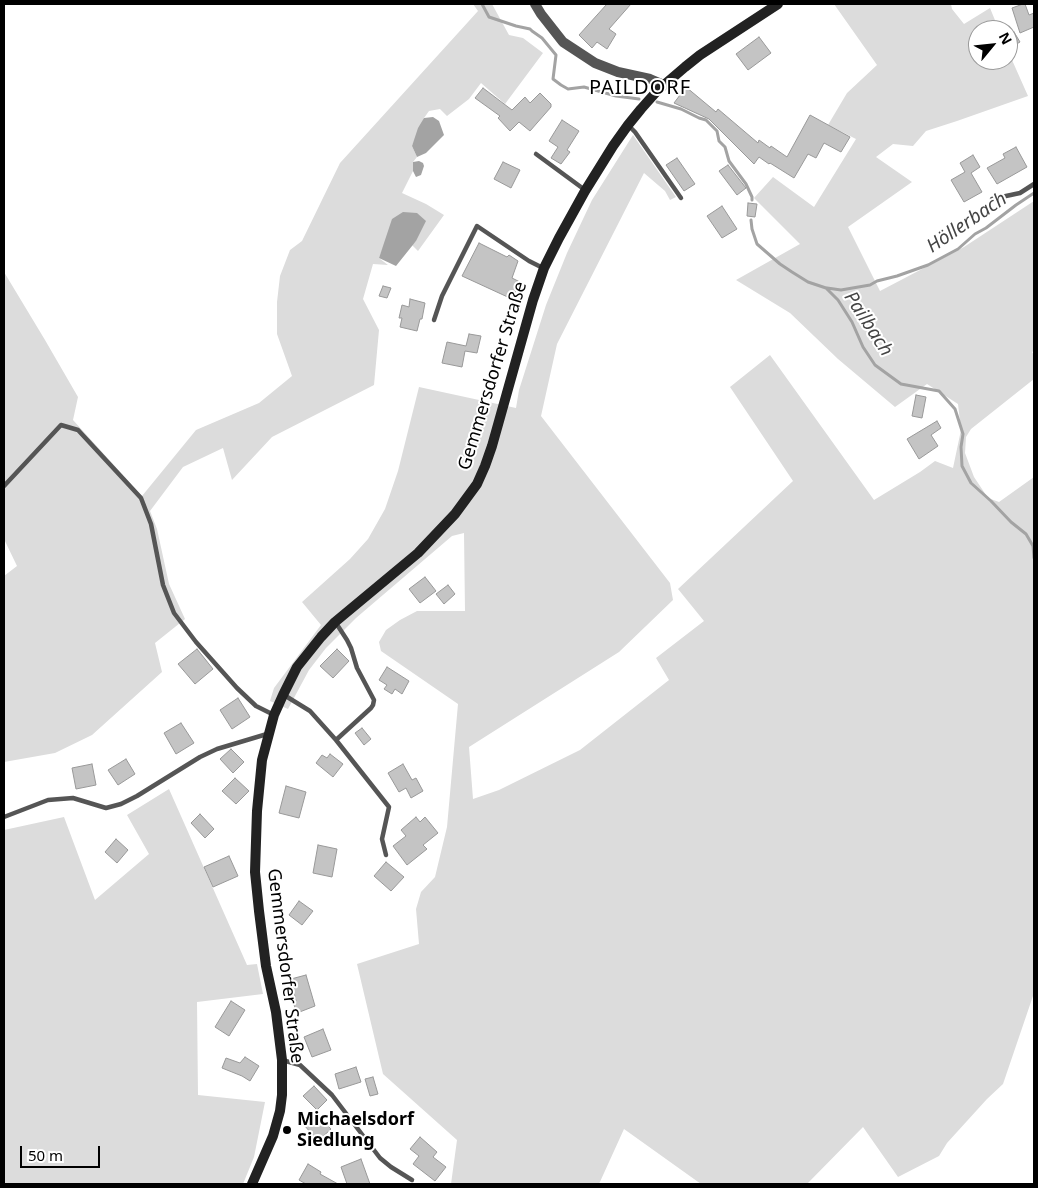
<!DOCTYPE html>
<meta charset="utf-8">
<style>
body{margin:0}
#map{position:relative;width:1038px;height:1188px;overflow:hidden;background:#fff;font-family:"Noto Sans",sans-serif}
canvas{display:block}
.frame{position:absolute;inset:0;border:5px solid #000;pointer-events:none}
.north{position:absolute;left:968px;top:20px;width:50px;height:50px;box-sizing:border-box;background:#fff;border:1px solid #999;border-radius:50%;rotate:62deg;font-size:14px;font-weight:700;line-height:20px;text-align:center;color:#000}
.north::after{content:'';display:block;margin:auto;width:18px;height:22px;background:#000;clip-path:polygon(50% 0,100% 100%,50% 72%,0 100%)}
.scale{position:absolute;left:20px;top:1146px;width:80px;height:22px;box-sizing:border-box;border:2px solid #000;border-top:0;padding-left:6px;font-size:15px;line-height:18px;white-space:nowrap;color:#000;-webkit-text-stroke:4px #fff;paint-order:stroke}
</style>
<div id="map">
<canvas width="1038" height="1188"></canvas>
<div class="frame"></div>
<div class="north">N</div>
<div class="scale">50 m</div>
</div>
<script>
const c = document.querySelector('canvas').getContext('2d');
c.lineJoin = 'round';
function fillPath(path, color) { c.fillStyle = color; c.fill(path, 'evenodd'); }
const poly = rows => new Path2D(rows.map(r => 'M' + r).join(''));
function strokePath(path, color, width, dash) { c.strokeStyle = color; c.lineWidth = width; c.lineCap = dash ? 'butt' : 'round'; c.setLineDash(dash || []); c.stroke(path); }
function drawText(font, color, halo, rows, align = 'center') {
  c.font = font + ' "Noto Sans",sans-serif'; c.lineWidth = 4; c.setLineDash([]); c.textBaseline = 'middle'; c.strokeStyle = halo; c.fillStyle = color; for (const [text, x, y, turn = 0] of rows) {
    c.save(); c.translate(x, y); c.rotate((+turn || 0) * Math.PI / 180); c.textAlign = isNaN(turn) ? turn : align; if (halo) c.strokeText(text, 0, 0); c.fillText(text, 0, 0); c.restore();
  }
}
fillPath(poly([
 [473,4,492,4,509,35,523,38,543,53,505,104,481,83,469,99,447,116,440,109,429,111,424,118,412,146,417,157,413,162,413,171,402,193,426,204,444,215,418,251,412,245,416,241,386,240,379,258,388,265,373,264,363,299,379,330,374,385,272,437,232,480,223,448,183,467,150,511,157,529,169,584,185,619,155,643,162,672,92,735,55,753,4,762,4,576,17,566,4,539,4,272,45,340,78,397,73,420,142,496,196,430,259,403,292,376,277,334,277,302,280,276,290,250,302,241,340,163,478,11],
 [834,4,951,4,952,9,964,24,990,8,999,30,978,30,978,60,1008,60,1008,51,1028,96,957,121,926,131,913,146,893,144,876,157,912,182,848,227,880,291,964,247,1034,201,1034,351,1032,352,1034,355,1034,379,971,429,966,437,965,453,974,477,988,498,999,502,1034,477,1034,993,1003,1084,987,1099,947,1143,939,1156,898,1177,863,1127,807,1184,701,1184,624,1129,599,1184,451,1184,457,1140,383,1074,357,964,419,944,416,909,421,892,435,877,447,827,458,704,381,651,379,642,386,630,400,620,417,611,465,611,464,533,452,536,356,618,326,648,309,670,288,709,270,701,274,688,321,625,302,602,350,559,368,539,385,509,398,471,419,387,516,408,519,390,546,305,567,253,592,200,633,135,676,197,670,200,665,191,644,173,557,344,541,416,670,583,673,600,619,652,469,747,473,799,499,790,580,750,669,680,656,658,704,621,678,589,793,481,730,387,770,355,874,500,920,472,935,461,953,468,961,430,958,404,927,384,895,407,838,359,790,313,736,280,800,244,754,198,773,177,814,207,856,139,828,125,847,93,877,65],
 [169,789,247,965,257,964,263,994,197,1002,198,1095,265,1102,254,1157,243,1184,4,1184,4,830,64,817,95,900,149,854,127,815]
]), '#dcdcdc');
fillPath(poly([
 [433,117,439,121,444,135,426,153,417,157,412,146,418,128,424,118],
 [419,161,423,163,424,166,421,175,416,177,413,171,413,162],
 [403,212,417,213,426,221,416,241,396,266,379,258,392,219]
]), '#a3a3a3');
strokePath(poly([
 [482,4,489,17,516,26,530,29,532,31,542,38,556,55,553,79,561,85,568,89,584,87,616,96,639,99],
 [657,102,681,109,699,118,706,120,717,131,719,141,725,147,729,161,746,184,752,197,752,200],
 [751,220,752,229,757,244,780,264,792,272,808,282,826,288,838,300,852,322,863,347,875,365,901,384,939,391,955,409,963,434,961,447,962,466,971,483,991,501,1011,522,1026,534,1033,546,1034,558],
 [827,288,841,290,870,285,877,281,897,276,928,265,958,249,975,234,986,228,1016,205,1034,193]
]), '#a3a3a3', 3);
const building = poly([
 [607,4,631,4,609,29,616,34,607,49,597,42,592,48,579,35,607,4],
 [1023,4,1025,4,1029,15,1034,13,1034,27,1020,33,1012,8,1023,4],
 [1014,32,1020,42,1008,49,1008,35,1014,32],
 [759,37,771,53,748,70,736,54,759,37],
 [686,87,716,112,718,109,758,143,759,140,770,148,771,146,787,157,810,115,850,137,841,152,824,143,816,158,808,154,794,178,770,163,769,164,759,157,754,164,709,119,674,103,686,87],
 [483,88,512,110,525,97,530,103,540,93,551,104,551,107,530,131,519,122,510,131,498,118,500,116,475,98,483,88],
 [562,120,579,131,567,150,570,152,561,164,551,158,558,147,549,141,562,120],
 [1016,147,1027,167,997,184,987,168,1005,158,1003,154,1016,147],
 [973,155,980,167,971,173,982,192,964,202,951,180,965,172,960,163,973,155],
 [677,158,695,184,684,191,666,165,677,158],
 [503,162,520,170,511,188,494,179,503,162],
 [728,165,746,188,737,195,719,171,728,165],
 [748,203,757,204,755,217,747,216,748,203],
 [722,206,737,229,722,238,707,216,722,206],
 [479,243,507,257,509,255,518,261,512,278,520,282,512,299,462,276,479,243],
 [383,286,391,288,387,298,379,296,383,286],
 [410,299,425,303,422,319,420,319,417,331,400,327,402,318,399,318,402,305,409,307,410,299],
 [469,334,481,336,477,353,465,351,462,367,442,363,447,342,466,346,469,334],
 [916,395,926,397,922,418,912,416,916,395],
 [937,421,941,428,931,435,938,446,919,459,907,439,937,421],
 [425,577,436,591,420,603,409,589,425,577],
 [448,585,455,594,444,604,436,594,448,585],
 [197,649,213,669,195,684,178,664,197,649],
 [337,649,349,661,333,678,320,666,337,649],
 [387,667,409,681,402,694,395,689,392,694,384,689,387,685,379,680,387,667],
 [238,698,250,717,232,729,220,710,238,698],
 [181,723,194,743,176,754,164,733,181,723],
 [362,728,371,739,364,745,355,733,362,728],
 [231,749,244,762,233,773,220,759,231,749],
 [330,754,343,764,333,777,316,763,322,755,327,758,330,754],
 [126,759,135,774,118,785,108,770,126,759],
 [92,764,96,785,76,789,72,768,92,764],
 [403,764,412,780,416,778,423,791,411,798,406,788,399,792,388,773,403,764],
 [235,778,249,791,236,804,222,791,235,778],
 [286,786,306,792,299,818,279,813,286,786],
 [200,814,214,829,205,838,191,823,200,814],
 [416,817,420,822,425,817,438,833,423,845,427,849,407,865,393,846,406,836,401,830,416,817],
 [116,839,128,850,117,863,105,852,116,839],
 [318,845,337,849,332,877,313,873,318,845],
 [229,856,238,876,213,887,204,867,229,856],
 [386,862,404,877,391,891,374,876,386,862],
 [299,901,313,911,302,925,289,915,299,901],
 [306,975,315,1006,297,1013,293,1002,296,1001,291,979,306,975],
 [231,1001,245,1010,229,1036,215,1027,231,1001],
 [323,1029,331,1050,312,1057,304,1037,323,1029],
 [245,1057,259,1066,250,1081,242,1076,222,1068,226,1058,240,1063,245,1057],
 [356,1067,361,1082,339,1089,335,1074,356,1067],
 [373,1077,378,1094,370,1096,365,1079,373,1077],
 [314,1086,327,1100,317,1110,303,1096,314,1086],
 [316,1113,331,1129,318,1141,304,1125,316,1113],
 [420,1137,437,1152,433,1157,446,1167,435,1181,413,1164,419,1156,410,1149,420,1137],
 [361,1159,370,1184,347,1184,341,1167,361,1159],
 [308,1164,321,1172,320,1174,338,1184,306,1184,299,1180,308,1164]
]);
fillPath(building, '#c4c4c4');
strokePath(building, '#999', 1);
strokePath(poly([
 [628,125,635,132,681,198],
 [536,154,585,190],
 [992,199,1020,193,1034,184],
 [434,320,442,296,477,226,529,261,543,268],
 [4,486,61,425,78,430,141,498,151,524,163,585,174,613,196,642,237,688,256,706,274,715],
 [284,695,310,711,336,740,389,807,382,839,386,855],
 [336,740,371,708,373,705,374,700,357,668,351,648,347,640,336,623],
 [4,817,48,800,73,798,106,808,121,804,137,796,200,757,217,749,267,734],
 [282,1060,300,1065,332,1095,380,1158,391,1167,412,1180]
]), '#555', 4.5);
strokePath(poly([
 [535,4,541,14,563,42,595,63,618,72,650,79,664,85]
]), '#555', 10);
strokePath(poly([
 [252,1184,273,1136,280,1111,282,1095,282,1060,276,1012,266,966,259,911,255,872,257,811,262,760,274,715,283,695,297,667,321,637,335,622,418,553,455,514,477,484,485,466,492,446,533,300,544,268,559,238,585,191,613,146,628,125,641,109,657,91,685,67,700,55,778,4]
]), '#222', 10);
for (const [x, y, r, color] of [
 [287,1130,5,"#000"]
]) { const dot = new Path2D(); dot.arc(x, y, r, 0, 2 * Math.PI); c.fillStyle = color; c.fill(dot); strokePath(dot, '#fff', 2); }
drawText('18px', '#000', '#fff', [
 ["Gemmersdorfer Straße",493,376,-73],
 ["Gemmersdorfer Straße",285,966,83]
]);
drawText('bold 18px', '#000', '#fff', [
 ["Michaelsdorf",297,1120],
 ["Siedlung",297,1141]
], 'left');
drawText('italic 19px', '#444', '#fff', [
 ["Höllerbach",967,223,-34],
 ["Pailbach",868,324,57]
]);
c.letterSpacing = '1px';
drawText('20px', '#000', '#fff', [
 ["PAILDORF",640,88]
]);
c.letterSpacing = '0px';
</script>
